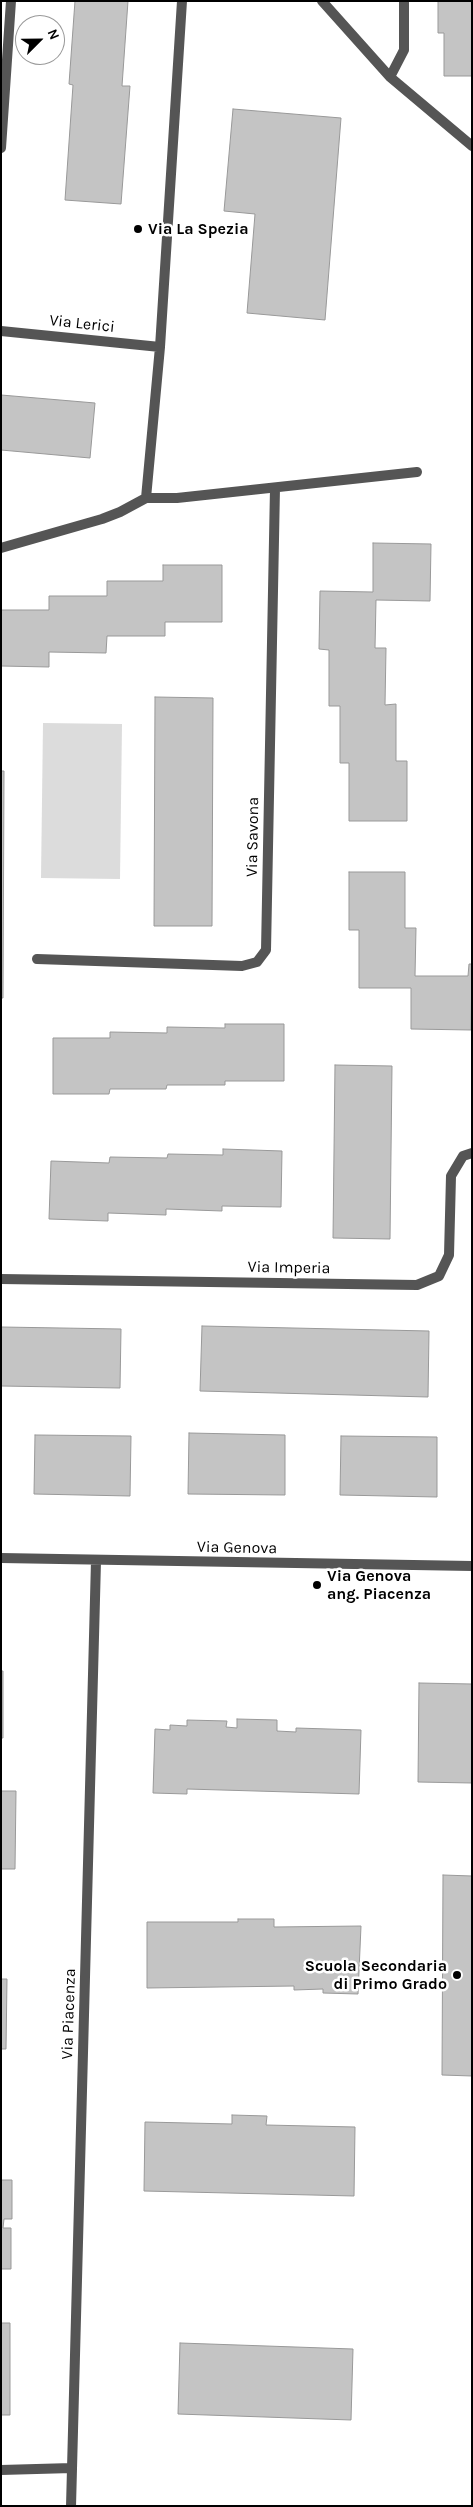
<!DOCTYPE html>
<style>
body{margin:0}
#map{position:relative;width:473px;height:2507px;overflow:hidden;background:#fff;font-family:Karla,sans-serif}
canvas{display:block}
.frame{position:absolute;inset:0;border:2px solid #000;pointer-events:none}
.north{position:absolute;left:15px;top:15px;width:50px;height:50px;box-sizing:border-box;background:#fff;border:1px solid #999;border-radius:50%;rotate:67deg;font-size:14px;font-weight:700;line-height:20px;text-align:center;color:#000}
.north::after{content:'';display:block;margin:auto;width:18px;height:22px;background:#000;clip-path:polygon(50% 0,100% 100%,50% 72%,0 100%)}
</style>
<div id="map">
<canvas width="473" height="2507"></canvas>
<div class="frame"></div>
<div class="north">N</div>
</div>
<script>
const c = document.querySelector('canvas').getContext('2d');
c.lineJoin = 'round';
function fillPath(path, color) { c.fillStyle = color; c.fill(path, 'evenodd'); }
const poly = rows => new Path2D(rows.map(r => 'M' + r).join(''));
function strokePath(path, color, width, dash) { c.strokeStyle = color; c.lineWidth = width; c.lineCap = dash ? 'butt' : 'round'; c.setLineDash(dash || []); c.stroke(path); }
function drawText(font, color, halo, rows, align = 'center') {
  c.font = font + ' Karla,sans-serif'; c.lineWidth = 5; c.setLineDash([]); c.textBaseline = 'middle'; c.strokeStyle = halo; c.fillStyle = color; for (const [text, x, y, turn = 0] of rows) {
    c.save(); c.translate(x, y); c.rotate((+turn || 0) * Math.PI / 180); c.textAlign = isNaN(turn) ? turn : align; if (halo) c.strokeText(text, 0, 0); c.fillText(text, 0, 0); c.restore();
  }
}
fillPath(poly([
 [43,723,122,724,120,879,41,878]
]), '#dcdcdc');
const building = poly([
 [75,1,128,1,122,86,130,86,121,204,65,200,73,85,69,84,75,1],
 [438,1,472,1,472,76,444,76,444,33,438,33,438,1],
 [233,109,341,118,325,320,247,313,255,214,224,211,233,109],
 [1,395,95,403,90,458,1,450,1,395],
 [373,543,431,544,430,601,376,600,375,648,386,648,385,705,396,704,396,761,407,761,407,821,349,821,349,763,340,763,340,706,329,706,329,650,319,649,320,591,373,592,373,543],
 [163,565,222,565,222,622,165,622,165,636,107,636,106,653,49,652,49,667,1,666,1,610,49,610,49,596,107,596,107,581,163,581,163,565],
 [155,697,213,698,212,926,154,926,155,697],
 [1,771,4,771,3,998,1,998,1,771],
 [349,872,405,872,405,928,416,928,415,976,468,976,469,964,472,964,471,1030,411,1029,411,988,359,988,359,930,349,930,349,872],
 [225,1024,284,1024,284,1081,225,1081,225,1085,167,1085,166,1089,110,1089,109,1094,53,1094,53,1038,110,1038,110,1032,167,1033,167,1027,225,1028,225,1024],
 [335,1065,392,1066,390,1239,333,1238,335,1065],
 [223,1149,282,1151,281,1207,222,1206,222,1211,166,1209,166,1215,108,1213,108,1221,49,1219,51,1161,109,1163,110,1157,167,1158,168,1154,223,1155,223,1149],
 [202,1326,429,1331,428,1397,200,1391,202,1326],
 [1,1327,121,1329,120,1388,1,1386,1,1327],
 [189,1433,285,1435,285,1495,188,1494,189,1433],
 [35,1435,131,1436,130,1496,34,1494,35,1435],
 [341,1436,437,1437,437,1497,340,1495,341,1436],
 [1,1671,3,1671,3,1738,1,1738,1,1671],
 [419,1683,472,1684,472,1783,418,1782,419,1683],
 [237,1719,277,1720,277,1731,296,1732,296,1728,361,1730,359,1794,187,1789,187,1794,153,1793,155,1729,170,1730,170,1725,187,1726,187,1720,227,1721,226,1727,237,1728,237,1719],
 [1,1791,16,1791,15,1869,1,1869,1,1791],
 [443,1875,472,1876,472,2076,442,2075,443,1875],
 [238,1919,274,1919,274,1927,361,1926,358,1994,323,1993,323,1989,294,1990,294,1986,147,1988,147,1922,238,1922,238,1919],
 [1,1979,7,1979,6,2049,1,2049,1,1979],
 [232,2115,267,2116,266,2125,355,2127,354,2196,144,2191,145,2122,232,2124,232,2115],
 [1,2180,12,2180,12,2219,4,2219,3,2228,11,2228,11,2269,1,2269,1,2180],
 [1,2323,10,2323,10,2415,1,2415,1,2323],
 [180,2343,353,2349,351,2420,178,2414,180,2343]
]);
fillPath(building, '#c4c4c4');
strokePath(building, '#999', 1);
strokePath(poly([
 [322,1,390,77,472,146],
 [390,77,404,50,404,1],
 [1,148,11,1],
 [1,331,160,347],
 [146,498,160,347,182,1],
 [1,548,102,519,120,512,146,498,177,498,417,472],
 [37,959,242,966,257,962,266,950,275,488],
 [1,1279,417,1285,439,1276,449,1255,451,1176,463,1156,472,1153],
 [1,1558,472,1566],
 [1,2470,72,2468],
 [71,2506,96,1561]
]), '#555', 10);
for (const [x, y, r, color] of [
 [138,229,5,"#000"],
 [317,1585,5,"#000"],
 [457,1975,5,"#000"]
]) { const dot = new Path2D(); dot.arc(x, y, r, 0, 2 * Math.PI); c.fillStyle = color; c.fill(dot); strokePath(dot, '#fff', 2); }
drawText('bold 16px', '#000', '#fff', [
 ["Via La Spezia",148,229],
 ["Via Genova",327,1576],
 ["ang. Piacenza",327,1594],
 ["Scuola Secondaria",447,1966,"right"],
 ["di Primo Grado",447,1984,"right"]
], 'left');
drawText('16px', '#000', '#fff', [
 ["Via Lerici",82,324,6],
 ["Via Savona",253,837,-89],
 ["Via Imperia",289,1268,1],
 ["Via Genova",237,1548,1],
 ["Via Piacenza",69,2014,-88]
]);
</script>
